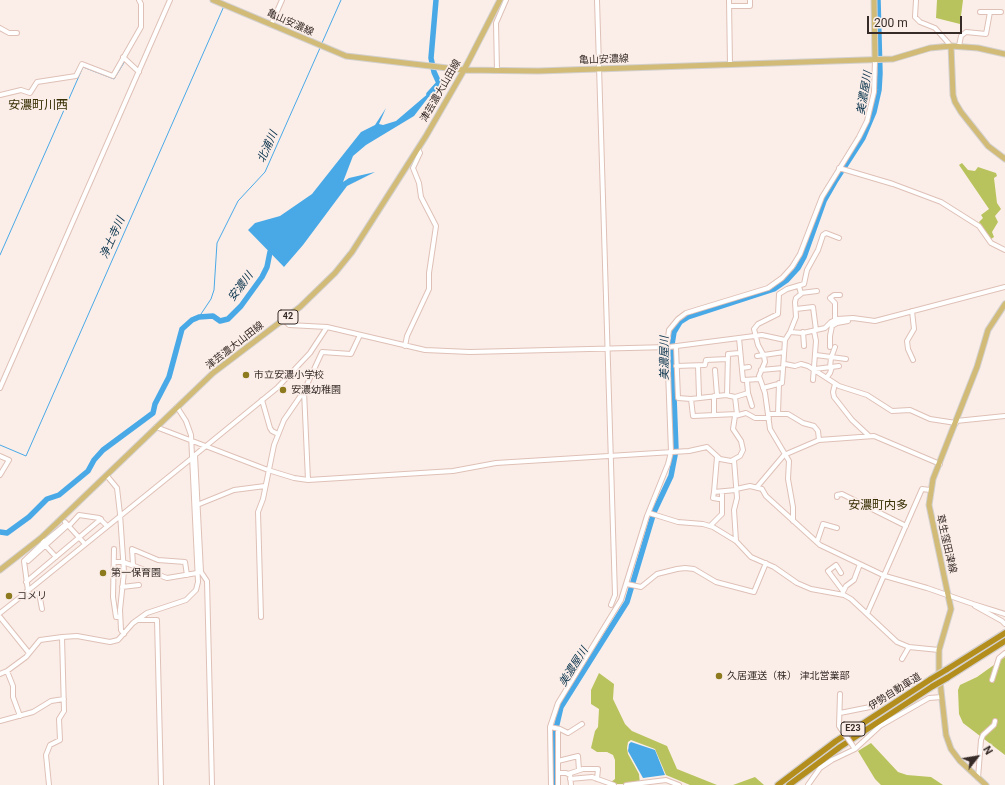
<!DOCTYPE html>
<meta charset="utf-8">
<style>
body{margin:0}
#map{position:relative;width:1005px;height:785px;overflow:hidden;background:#fbeee9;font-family:Roboto,sans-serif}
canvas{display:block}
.north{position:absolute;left:957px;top:737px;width:40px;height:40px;-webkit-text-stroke:3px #fbeee9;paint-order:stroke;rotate:59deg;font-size:11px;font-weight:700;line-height:16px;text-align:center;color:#372b27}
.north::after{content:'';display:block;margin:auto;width:14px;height:18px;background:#372b27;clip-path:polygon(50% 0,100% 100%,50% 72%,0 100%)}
.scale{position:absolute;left:867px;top:16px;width:95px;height:18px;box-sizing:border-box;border:2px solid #372b27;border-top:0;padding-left:5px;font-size:12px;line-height:14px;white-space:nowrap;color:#372b27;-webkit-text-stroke:3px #fbeee9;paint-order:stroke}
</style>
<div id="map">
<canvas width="1005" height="785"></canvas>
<div class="north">N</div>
<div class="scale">200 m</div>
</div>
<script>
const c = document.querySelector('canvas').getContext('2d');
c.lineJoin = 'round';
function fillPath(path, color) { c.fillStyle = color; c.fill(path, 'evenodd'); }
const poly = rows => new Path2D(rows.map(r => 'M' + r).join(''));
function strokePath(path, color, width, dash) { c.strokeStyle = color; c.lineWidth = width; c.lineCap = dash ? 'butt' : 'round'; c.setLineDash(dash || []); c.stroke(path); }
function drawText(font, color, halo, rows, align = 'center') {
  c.font = font + ' Roboto,"Noto Sans JP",sans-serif'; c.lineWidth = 3.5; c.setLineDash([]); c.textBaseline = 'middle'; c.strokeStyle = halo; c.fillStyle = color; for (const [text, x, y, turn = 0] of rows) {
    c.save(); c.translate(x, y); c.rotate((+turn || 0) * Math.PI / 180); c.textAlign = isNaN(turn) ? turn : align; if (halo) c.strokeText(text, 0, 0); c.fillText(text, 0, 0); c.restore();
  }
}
fillPath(poly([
 [937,0,963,0,960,24,936,18],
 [962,163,968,170,975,171,978,167,996,173,997,176,994,178,997,203,1001,209,995,216,998,222,992,232,994,237,991,239,979,222,983,218,981,215,989,209,959,165],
 [1005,657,1005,755,963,723,959,714,958,690,960,685,977,677],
 [599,673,614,684,613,699,625,724,632,731,667,746,677,769,717,785,690,785,666,775,655,749,631,740,628,742,627,748,628,754,639,774,640,784,614,784,611,782,615,779,615,760,613,755,607,752,597,752,591,748,595,731,598,727,599,709,591,704,591,690],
 [871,743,898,772,907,775,931,777,943,785,881,785,875,779,858,751],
 [755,777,764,785,733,785]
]), '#b9c35d');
fillPath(poly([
 [437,86,414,116,366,145,353,156,343,182,349,178,375,172,347,186,303,245,284,267,248,230,255,223,280,216,312,194,361,132,375,125,386,108,379,124,383,125,396,121],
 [631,742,655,750,665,775,643,778,628,751,629,744]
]), '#49a9e7');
strokePath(poly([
 [322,43,341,0],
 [0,255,83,67,114,79,125,61],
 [199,317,211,299,214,290,217,243,238,201,265,172,320,48],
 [0,445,26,456,224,6]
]), '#49a9e7', 1);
strokePath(poly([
 [429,94,439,83,434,72,431,58,436,0],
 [0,532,7,533,29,517,47,499,59,495,88,471,94,460,103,450,153,413,155,404,169,377,182,329,192,320,199,317,213,316,220,321,228,319,241,306,262,277,267,267,270,252,274,246],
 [555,785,554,737,561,707,627,602,654,512,671,476,676,450,672,344,674,332,680,322,688,317,774,289,787,280,798,268,804,257,824,201,836,180,863,138,874,112,879,90,880,73,878,0]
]), '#49a9e7', 5.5);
const minor = poly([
 [597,0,615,595,611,605],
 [729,0,730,65],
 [916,0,915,17,920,22,935,28,951,46],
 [729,6,750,6,750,0],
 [980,12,1001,12],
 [271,25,282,0],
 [0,28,9,33,17,33],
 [959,46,961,36,966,32,986,34,990,12],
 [123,57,139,72],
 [497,71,496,23,506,0],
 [0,95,21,90,30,93,37,82,76,76,82,64,113,76,141,27,141,4,139,0],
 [839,168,893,184,941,202,979,226,991,243,1005,250],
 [801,293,817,291],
 [796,309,813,307,816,330],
 [912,311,914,329,907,341,908,349,913,360],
 [284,320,289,325,327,327,425,350,470,352,669,347,762,335,785,340,790,332,803,333,825,328,831,322,837,319,853,318,875,321,1005,287],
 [835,320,835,303,830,298,834,295,840,295],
 [790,332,796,317,795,302,796,298,801,294,799,286],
 [803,332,804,346],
 [739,338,743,380,760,379],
 [405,346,407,336,429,289,429,273,436,226,421,197,419,183,413,168,420,153,418,149],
 [676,347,678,398,691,399,726,395,735,397,748,393,747,381],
 [830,347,830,336,832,326,837,323,848,321],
 [816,355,846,359],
 [757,356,784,352],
 [785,364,795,366,801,364,808,366,839,386,867,395,892,411,910,410,930,419,956,423],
 [676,366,705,365,706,360,728,359],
 [698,366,699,396],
 [830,367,831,358,835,347],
 [742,368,749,367],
 [815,369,839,366],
 [715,370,717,395],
 [761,370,783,368],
 [827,377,830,373,832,367],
 [813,380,816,341,814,331],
 [835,384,833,392,834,397,852,420,868,435],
 [0,388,170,0],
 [763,388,782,383,785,340],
 [748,393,752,406],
 [727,395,728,354,739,353],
 [714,396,714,415],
 [691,399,693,416,737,414,735,397],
 [262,400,270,428,272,431,278,434],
 [768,414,788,414,803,423,814,426,818,431,819,440],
 [778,414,779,383],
 [956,421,1005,416],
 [156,427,268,470,294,478,308,480,453,471,496,463,689,451,707,447,720,459,731,461,740,456,743,450,741,441,733,429,735,416,746,413,755,418,769,418],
 [0,456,9,460,0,475],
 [717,457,714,492,736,490],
 [734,460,737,498,734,510,736,541],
 [107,476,117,488,120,514,124,572,120,610,121,630,124,634],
 [308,480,304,391,322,352,351,354,360,335],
 [757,487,784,455,819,440,874,436,940,464],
 [736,489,750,486,762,489,766,496,820,545,885,576,927,588,973,604,1005,614],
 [714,492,713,498,719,499],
 [837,497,837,495,842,494,906,526],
 [197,505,234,490,265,486],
 [871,508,875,500],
 [649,513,678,522,703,524,713,527,736,541,751,557,774,567,797,583,811,589,844,595,851,599,897,642,909,647,939,650],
 [793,521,793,507,788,479,789,461,770,429,765,393,759,376,765,362,764,356,758,345,754,329,758,324,778,314,779,294,787,289,804,284,807,270,818,250,823,235,826,233,839,238],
 [65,522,85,544],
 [69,526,79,515,99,518,107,526],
 [710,526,722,514,722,492],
 [44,542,66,524],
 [817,542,823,524,837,528],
 [45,545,56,557],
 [114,549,113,597,116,617,120,617],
 [28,561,68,525],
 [114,562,123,562,167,578,197,573],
 [133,565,132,549,158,560,185,562,187,575],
 [199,572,201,572,207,581,212,785],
 [201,572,195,455,277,388,310,353,327,327],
 [841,573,836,565,828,571,843,591],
 [26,582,101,519],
 [627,584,641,587,657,574,677,569,685,568,694,569,716,582,754,592,766,563],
 [122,587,139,585],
 [28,589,30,589,192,458],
 [27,591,29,595,39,593,42,609],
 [843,592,846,586,854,580,860,564],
 [975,606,1002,621,1005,624],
 [0,613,28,591,24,561,44,542,41,538],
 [867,614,922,489,930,490],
 [0,617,29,653],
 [261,617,258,512,263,499,274,445,284,420,304,391],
 [138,620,157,620,161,785],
 [62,637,77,636,110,642,118,640,133,623,147,613,186,600,196,590,198,582,191,435,186,421,177,407],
 [902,659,909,647],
 [7,671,13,686,13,697,20,716],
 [0,674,7,671,26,657,40,640,62,637,64,711,59,719,60,740,50,745,46,755,49,785],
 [992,680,999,658,1005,653],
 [840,694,839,726,841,729],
 [840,713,875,706],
 [0,721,33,712,51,701,64,699],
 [550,727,560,729,568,733,582,724],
 [558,761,578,756,579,770],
 [558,773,566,773,570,775,571,785],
 [568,774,583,769,598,769,597,779],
 [978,778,981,740,983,735,994,725,995,721],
 [570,779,592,777,614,785],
 [551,785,550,727,558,703,621,600,647,516,668,464,671,452,667,344,669,330,678,319,686,313,768,288,782,278,792,267,800,254,822,197,859,137,867,121,874,92,875,60],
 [558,785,558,729],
 [626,785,666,780,679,785],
 [808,785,820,768,832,760,855,749,880,726,929,698,942,697]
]);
const major = poly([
 [213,0,346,56,464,70,538,71,893,59,930,48,951,46,978,48,1005,54],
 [874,0,875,60],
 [951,46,953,95,955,102,961,112,988,146,1005,159],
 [0,570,41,538,213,373,300,307,335,273,352,252,426,136,464,70,500,0],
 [986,785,960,761,951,749,946,735,939,672,939,650,951,609,929,505,933,479,977,367,988,330,1005,304]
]);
const highway = poly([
 [946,670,1005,633],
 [947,678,1005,641],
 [778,785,836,741,931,679],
 [789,785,840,747,933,686]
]);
strokePath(minor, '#dfc0b6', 6);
strokePath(major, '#d3d0cf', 7);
strokePath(highway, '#d3d0cf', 8);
strokePath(minor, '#fff', 4);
strokePath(major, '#d1bb77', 5);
strokePath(highway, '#b38e1c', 5.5);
const minorBridge = poly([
 [841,729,853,746]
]);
const highwayBridge = poly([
 [931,679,946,670],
 [933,686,947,678]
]);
strokePath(minorBridge, '#dfc0b6', 6, []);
strokePath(highwayBridge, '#d3d0cf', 8, []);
strokePath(minorBridge, '#fff', 4);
strokePath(highwayBridge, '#b38e1c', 5.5);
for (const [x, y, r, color] of [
 [246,375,4,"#8d7a1f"],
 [283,390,4,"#8d7a1f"],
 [103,573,4,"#8d7a1f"],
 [9,596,4,"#8d7a1f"],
 [719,676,4,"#8d7a1f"]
]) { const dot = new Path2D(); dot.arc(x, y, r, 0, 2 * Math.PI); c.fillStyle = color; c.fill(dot); strokePath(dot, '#fbeee9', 1.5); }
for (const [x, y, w] of [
 [288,317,20],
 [853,729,24]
]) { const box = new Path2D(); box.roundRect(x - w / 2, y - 7, w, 14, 3); c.fillStyle = '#fbeee9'; c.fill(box); strokePath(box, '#372b27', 1); }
drawText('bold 9px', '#372b27', null, [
 ["42",288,317],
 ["E23",853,729]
]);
drawText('10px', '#372b27', '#fbeee9', [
 ["亀山安濃線",290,23,24],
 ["亀山安濃線",604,60,-2],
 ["津芸濃大山田線",441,91,-60],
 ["津芸濃大山田線",235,346,-38],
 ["草生窪田津線",946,544,77],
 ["伊勢自動車道",895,692,-32]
]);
drawText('10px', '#372b27', '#fbeee9', [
 ["市立安濃小学校",254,375],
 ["安濃幼稚園",291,390],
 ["第一保育園",111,573],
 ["コメリ",17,596],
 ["久居運送（株） 津北営業部",727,676]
], 'left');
drawText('italic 11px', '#09334c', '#fbeee9', [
 ["美濃屋川",865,93,-80],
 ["北浦川",268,147,-66],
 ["浄土寺川",113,238,-66],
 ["安濃川",241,287,-53],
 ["美濃屋川",665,358,-90],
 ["美濃屋川",574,667,-58]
]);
drawText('12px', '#372e02', '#fbeee9', [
 ["安濃町川西",38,106],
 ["安濃町内多",878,506]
]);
</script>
